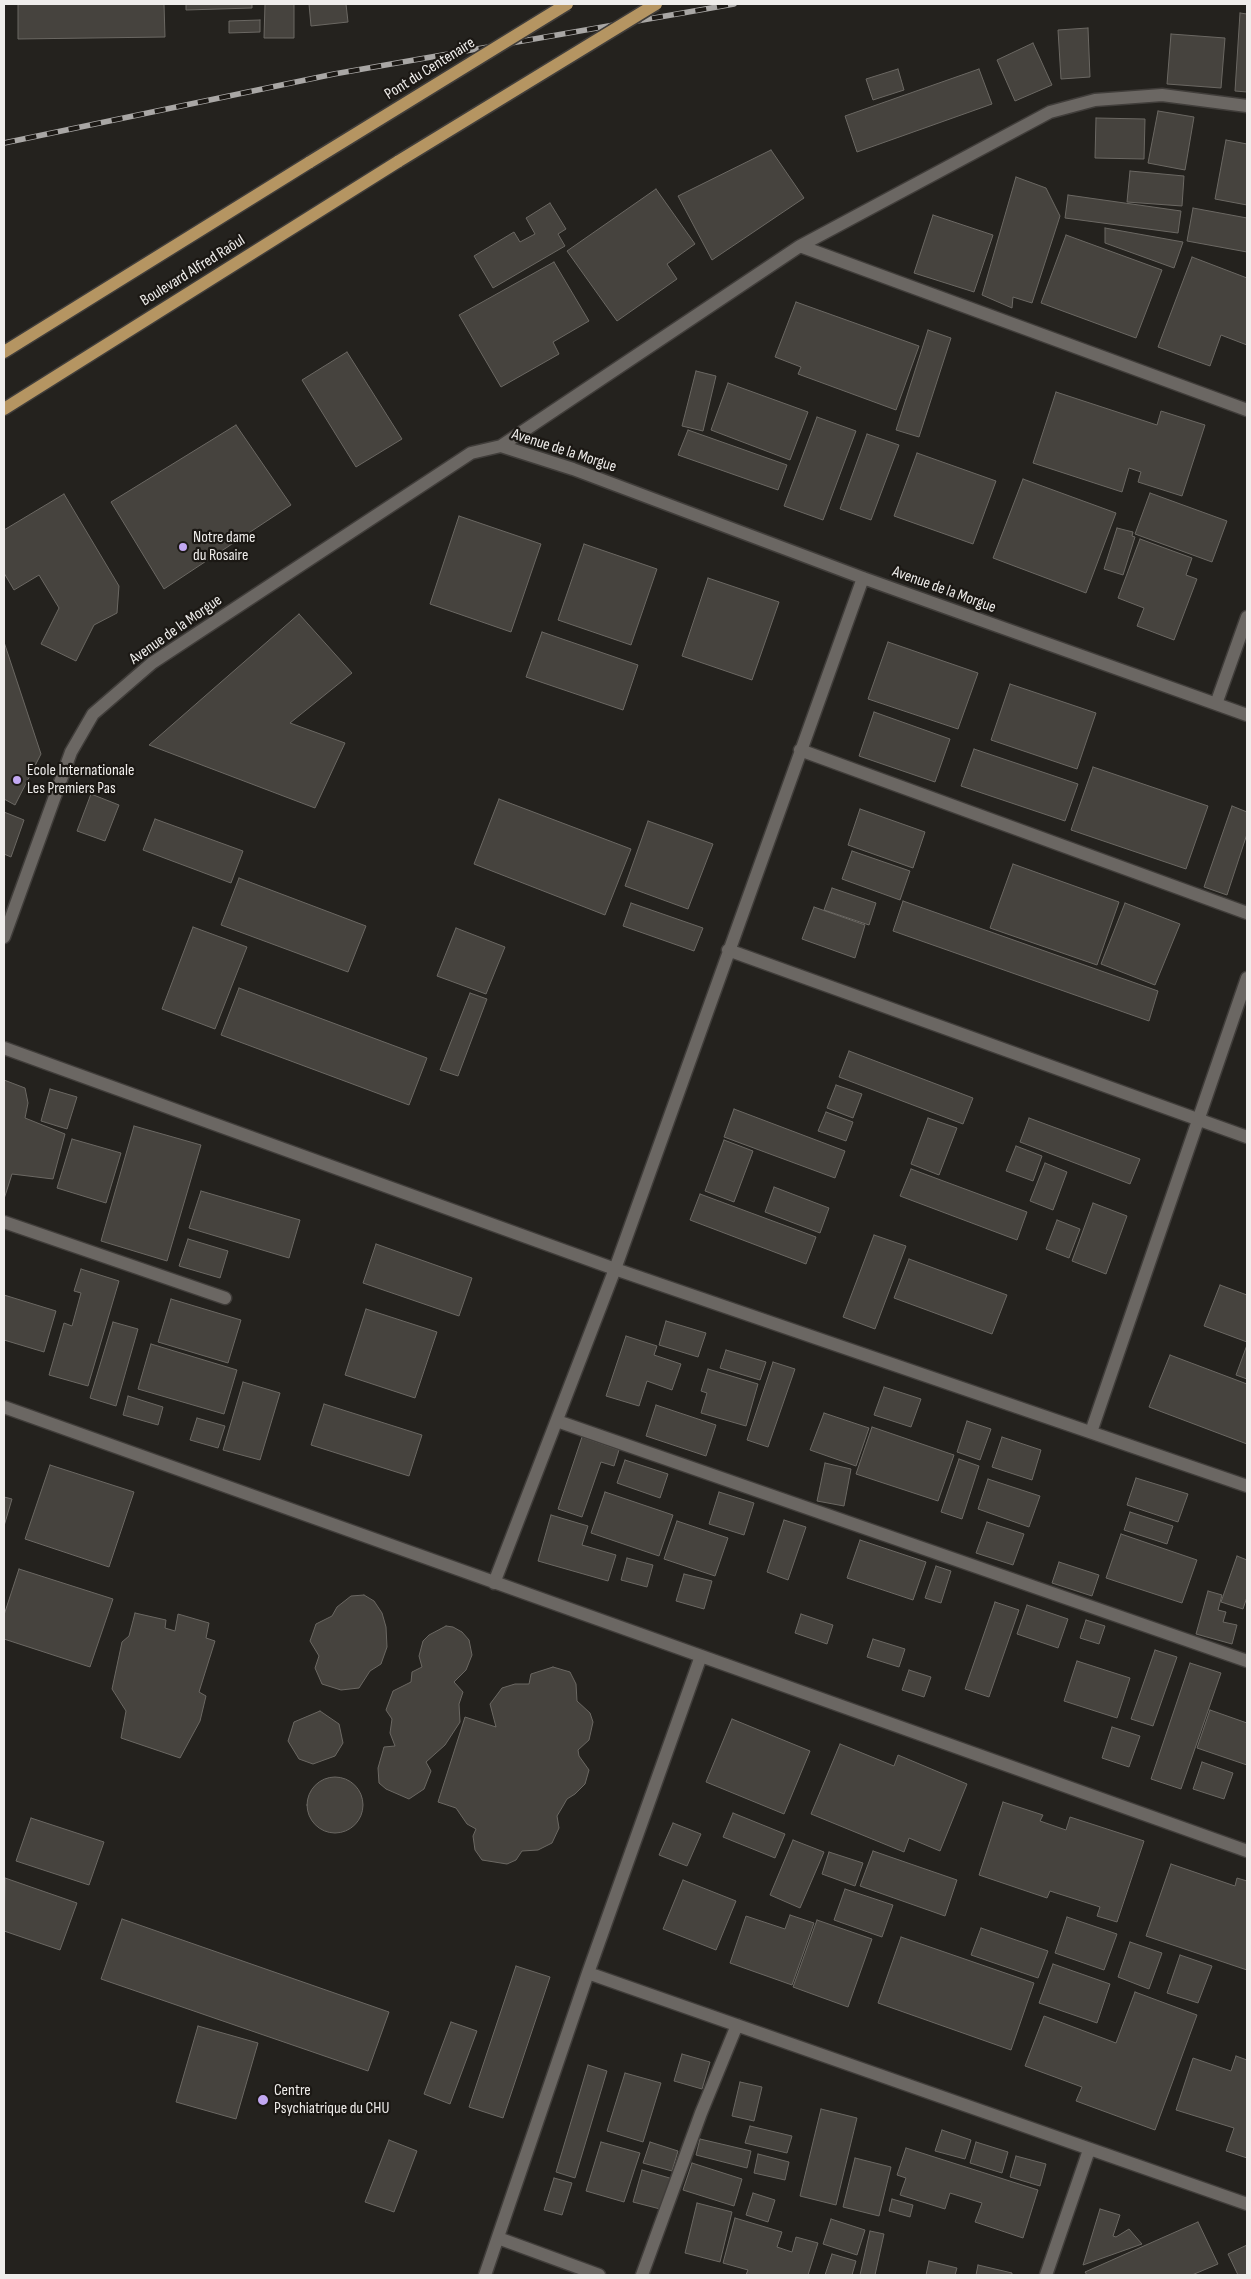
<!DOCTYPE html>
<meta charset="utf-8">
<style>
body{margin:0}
#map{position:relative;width:1251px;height:2279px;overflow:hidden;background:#24221e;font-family:"Sofia Sans Condensed",sans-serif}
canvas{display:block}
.frame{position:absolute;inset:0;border:5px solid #efedeb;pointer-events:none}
</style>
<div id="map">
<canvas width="1251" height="2279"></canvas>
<div class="frame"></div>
</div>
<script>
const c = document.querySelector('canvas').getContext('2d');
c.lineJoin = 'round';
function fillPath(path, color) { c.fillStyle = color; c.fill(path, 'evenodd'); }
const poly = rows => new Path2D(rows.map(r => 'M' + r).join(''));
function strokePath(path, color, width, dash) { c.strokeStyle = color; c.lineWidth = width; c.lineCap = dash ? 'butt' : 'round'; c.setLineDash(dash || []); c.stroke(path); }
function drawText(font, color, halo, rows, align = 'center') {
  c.font = font + ' "Sofia Sans Condensed",sans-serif'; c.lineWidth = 4.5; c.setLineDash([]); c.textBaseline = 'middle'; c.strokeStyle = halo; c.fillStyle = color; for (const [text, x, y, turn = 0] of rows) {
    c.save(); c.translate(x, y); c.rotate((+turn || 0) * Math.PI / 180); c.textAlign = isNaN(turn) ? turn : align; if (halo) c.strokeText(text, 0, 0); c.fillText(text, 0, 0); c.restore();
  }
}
const building = poly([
 [18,4,164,4,165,37,18,39,18,4],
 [186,4,252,4,252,8,186,10,186,4],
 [265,4,294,4,294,38,264,38,265,4],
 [309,4,346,4,348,22,311,26,309,4],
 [1240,13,1247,14,1247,92,1235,91,1240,13],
 [260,20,260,32,229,33,229,21,260,20],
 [1088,28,1090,77,1061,79,1058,30,1088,28],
 [1171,34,1225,38,1221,88,1167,84,1171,34],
 [1033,43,1052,85,1015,101,997,60,1033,43],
 [898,69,904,90,873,100,866,79,898,69],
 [979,69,992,104,857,152,845,116,979,69],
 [1158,111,1194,117,1185,170,1148,163,1158,111],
 [1096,118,1145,119,1144,159,1095,158,1096,118],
 [1226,140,1247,144,1247,205,1215,199,1226,140],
 [771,150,804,198,712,260,678,196,771,150],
 [1130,171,1184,176,1182,206,1127,202,1130,171],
 [1016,177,1046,188,1060,216,1032,303,1013,297,1012,308,982,295,1016,177],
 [656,189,695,244,667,264,677,279,617,321,567,251,656,189],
 [1068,195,1181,211,1178,233,1065,218,1068,195],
 [550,203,566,229,558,234,565,246,493,288,474,256,514,232,520,242,535,234,526,218,550,203],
 [1193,208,1247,218,1247,252,1187,241,1193,208],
 [933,215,993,235,974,292,914,273,933,215],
 [1105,228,1183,242,1174,268,1105,243,1105,228],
 [1066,235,1162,270,1136,338,1041,303,1066,235],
 [1192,257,1247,278,1247,345,1221,335,1210,366,1158,347,1192,257],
 [554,262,589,321,553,342,559,354,501,387,459,315,554,262],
 [796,302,919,346,896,410,798,374,801,367,775,357,796,302],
 [928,330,951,338,919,437,896,430,928,330],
 [347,352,402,439,356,467,302,380,347,352],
 [696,371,716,376,703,431,682,426,696,371],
 [728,383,808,412,790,460,711,430,728,383],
 [1056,392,1157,425,1161,411,1205,425,1182,496,1138,482,1141,472,1129,468,1122,492,1033,463,1056,392],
 [817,417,856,431,823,520,784,506,817,417],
 [236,425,291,505,164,589,111,502,236,425],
 [688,430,787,465,778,490,678,455,688,430],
 [867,434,899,445,871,520,840,509,867,434],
 [917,453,996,481,973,544,894,516,917,453],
 [1023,479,1116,513,1086,593,993,558,1023,479],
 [1150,493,1227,521,1212,562,1135,534,1150,493],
 [64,494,119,586,117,613,94,625,76,661,41,644,59,608,39,575,14,590,4,573,4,530,64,494],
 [459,516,541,544,511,632,430,604,459,516],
 [1117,528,1133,532,1132,536,1135,537,1123,575,1104,569,1117,528],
 [1140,539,1192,558,1186,575,1197,579,1174,640,1137,626,1144,608,1118,598,1140,539],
 [584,544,657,569,631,645,558,620,584,544],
 [708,578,779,602,752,680,682,656,708,578],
 [299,614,352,673,290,723,345,743,315,808,149,745,299,614],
 [542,632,638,665,623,710,526,677,542,632],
 [4,642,41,754,15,805,4,799,4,642],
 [888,642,978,673,958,729,868,699,888,642],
 [1010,684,1096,713,1077,769,991,740,1010,684],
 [874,712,950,739,935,782,859,756,874,712],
 [974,749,1078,784,1065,821,961,786,974,749],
 [1093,767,1208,806,1186,869,1071,830,1093,767],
 [91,794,119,805,105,841,77,831,91,794],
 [499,799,631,849,605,915,474,864,499,799],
 [1232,806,1247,812,1247,834,1227,895,1204,887,1232,806],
 [860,809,925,832,913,868,848,845,860,809],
 [4,812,24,820,11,857,4,854,4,812],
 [155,819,243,851,231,883,143,850,155,819],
 [648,821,713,844,688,909,625,886,648,821],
 [852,851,910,871,900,900,842,879,852,851],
 [1013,864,1119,902,1097,965,990,928,1013,864],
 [239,878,366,926,348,972,221,925,239,878],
 [832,888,876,903,869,925,824,910,832,888],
 [903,901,1158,991,1149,1021,893,931,903,901],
 [631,903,703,928,694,951,623,926,631,903],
 [1125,903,1180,924,1155,985,1101,964,1125,903],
 [814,907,865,925,855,958,802,939,814,907],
 [193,927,247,947,215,1029,162,1009,193,927],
 [456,928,505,947,486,994,437,976,456,928],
 [239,988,427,1058,409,1105,221,1035,239,988],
 [470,993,487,999,458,1076,440,1070,470,993],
 [849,1051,973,1098,963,1124,839,1077,849,1051],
 [4,1080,25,1088,28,1103,25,1118,65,1134,53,1179,12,1174,4,1199,4,1080],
 [836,1085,862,1094,853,1118,827,1108,836,1085],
 [50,1089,77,1097,67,1129,41,1121,50,1089],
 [734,1109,845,1151,835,1178,724,1137,734,1109],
 [826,1112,853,1122,846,1141,818,1131,826,1112],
 [928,1118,957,1128,939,1175,911,1164,928,1118],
 [1029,1118,1140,1159,1130,1184,1020,1142,1029,1118],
 [134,1126,201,1145,167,1261,101,1241,134,1126],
 [72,1139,121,1153,106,1203,57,1188,72,1139],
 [724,1140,753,1151,734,1202,705,1191,724,1140],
 [1016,1146,1042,1156,1033,1181,1006,1171,1016,1146],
 [1045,1163,1067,1172,1053,1210,1030,1201,1045,1163],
 [911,1169,1027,1212,1017,1240,900,1196,911,1169],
 [774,1187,829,1208,820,1233,765,1212,774,1187],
 [201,1191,300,1220,289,1258,189,1228,201,1191],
 [700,1194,816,1237,806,1264,690,1220,700,1194],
 [1093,1203,1127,1216,1106,1274,1072,1261,1093,1203],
 [1057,1220,1080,1229,1069,1258,1046,1249,1057,1220],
 [874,1235,906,1246,875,1329,843,1317,874,1235],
 [188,1239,228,1251,220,1278,179,1266,188,1239],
 [376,1244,472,1278,459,1316,363,1283,376,1244],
 [909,1259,1007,1295,992,1334,894,1298,909,1259],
 [81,1269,119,1281,88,1386,49,1375,64,1323,72,1326,81,1293,74,1291,81,1269],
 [1220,1285,1247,1295,1247,1342,1204,1326,1220,1285],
 [4,1295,56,1311,44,1352,4,1340,4,1295],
 [171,1299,241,1320,228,1363,158,1342,171,1299],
 [366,1309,437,1332,415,1398,345,1375,366,1309],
 [666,1321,706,1333,698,1357,659,1345,666,1321],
 [113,1322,138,1329,116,1406,90,1398,113,1322],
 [626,1336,657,1346,654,1355,681,1364,672,1390,647,1381,639,1406,606,1396,626,1336],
 [151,1344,237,1370,224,1414,138,1389,151,1344],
 [1247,1345,1247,1379,1236,1375,1247,1345],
 [726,1350,766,1362,760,1380,720,1368,726,1350],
 [1170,1355,1247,1384,1247,1444,1149,1407,1170,1355],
 [773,1362,795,1369,768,1447,747,1440,773,1362],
 [708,1369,758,1384,746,1426,701,1413,707,1393,701,1391,708,1369],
 [243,1382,280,1393,260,1460,223,1450,243,1382],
 [884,1387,921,1399,911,1427,874,1415,884,1387],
 [128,1396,163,1407,158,1425,123,1415,128,1396],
 [324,1404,422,1435,409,1476,311,1445,324,1404],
 [656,1405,716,1425,706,1456,646,1436,656,1405],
 [824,1413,869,1428,856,1466,810,1450,824,1413],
 [197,1418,225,1426,218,1448,190,1440,197,1418],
 [967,1421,991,1429,980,1460,957,1452,967,1421],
 [872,1427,954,1455,938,1501,856,1474,872,1427],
 [582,1437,619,1450,614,1466,601,1462,582,1517,558,1509,582,1437],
 [1002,1437,1041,1450,1032,1480,992,1467,1002,1437],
 [959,1459,979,1466,962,1519,941,1512,959,1459],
 [625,1460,668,1474,660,1498,617,1483,625,1460],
 [825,1463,851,1469,844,1506,817,1501,825,1463],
 [50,1465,134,1492,109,1567,25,1539,50,1465],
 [1136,1478,1188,1494,1178,1522,1127,1505,1136,1478],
 [988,1479,1040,1496,1029,1527,978,1509,988,1479],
 [605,1492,673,1515,659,1556,591,1533,605,1492],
 [719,1492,754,1503,744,1535,709,1524,719,1492],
 [4,1497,12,1499,4,1526,4,1497],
 [1130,1512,1173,1526,1167,1544,1124,1530,1130,1512],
 [551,1515,588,1526,582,1545,616,1555,608,1581,538,1561,551,1515],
 [784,1520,806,1527,788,1580,767,1572,784,1520],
 [677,1521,728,1538,715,1576,664,1559,677,1521],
 [987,1522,1024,1534,1013,1565,976,1553,987,1522],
 [1121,1534,1197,1560,1182,1603,1106,1578,1121,1534],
 [860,1540,926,1562,913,1600,847,1578,860,1540],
 [1237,1556,1247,1560,1247,1597,1243,1609,1221,1602,1237,1556],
 [627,1558,653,1565,647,1587,621,1580,627,1558],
 [1059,1562,1099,1575,1092,1596,1052,1583,1059,1562],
 [936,1566,951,1571,941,1603,925,1598,936,1566],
 [19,1569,113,1599,90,1667,4,1639,4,1615,19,1569],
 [684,1574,712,1581,704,1609,676,1601,684,1574],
 [1208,1591,1222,1595,1218,1610,1226,1612,1223,1622,1237,1625,1232,1644,1196,1634,1208,1591],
 [364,1595,374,1601,382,1613,386,1627,387,1647,381,1664,370,1671,359,1688,341,1690,322,1684,315,1668,319,1656,310,1641,316,1624,332,1616,337,1607,351,1596,364,1595],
 [995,1602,1019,1610,989,1697,965,1689,995,1602],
 [1027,1605,1068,1619,1058,1648,1017,1634,1027,1605],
 [135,1613,166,1620,165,1628,175,1631,178,1614,209,1623,206,1638,215,1641,199,1692,206,1696,200,1721,180,1758,121,1738,126,1711,112,1689,122,1642,129,1636,135,1613],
 [801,1614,833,1625,827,1644,795,1633,801,1614],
 [1086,1620,1105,1626,1099,1644,1080,1638,1086,1620],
 [446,1626,453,1627,462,1632,469,1640,472,1655,466,1670,454,1682,463,1692,459,1704,460,1722,445,1745,426,1762,431,1771,424,1789,409,1799,386,1789,379,1783,378,1768,384,1747,395,1746,390,1733,392,1719,386,1710,393,1691,411,1682,412,1672,422,1667,419,1656,423,1641,429,1635,446,1626],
 [873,1639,905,1649,899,1667,867,1657,873,1639],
 [1155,1650,1177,1657,1153,1726,1131,1719,1155,1650],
 [1077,1661,1130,1678,1117,1718,1064,1701,1077,1661],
 [1190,1663,1221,1673,1181,1789,1151,1779,1190,1663],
 [553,1667,570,1672,576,1684,577,1701,590,1713,593,1722,589,1740,578,1750,579,1756,589,1770,585,1784,575,1794,567,1799,563,1806,557,1816,559,1828,552,1843,538,1850,522,1851,516,1860,507,1864,482,1860,475,1850,473,1836,476,1829,467,1824,456,1808,438,1802,465,1717,496,1727,490,1704,502,1688,515,1684,529,1684,531,1674,553,1667],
 [909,1670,931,1677,924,1697,902,1690,909,1670],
 [1210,1710,1247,1723,1247,1765,1197,1748,1210,1710],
 [320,1711,339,1724,343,1743,335,1756,313,1764,299,1759,288,1741,294,1722,320,1711],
 [732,1719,810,1751,784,1814,706,1782,732,1719],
 [1112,1727,1140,1736,1129,1767,1102,1758,1112,1727],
 [840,1744,894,1766,898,1755,967,1784,940,1851,909,1838,904,1852,811,1814,840,1744],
 [1202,1762,1233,1773,1224,1799,1193,1789,1202,1762],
 '307 1805a28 28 0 1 1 56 0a28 28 0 1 1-56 0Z',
 [1003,1802,1043,1815,1040,1821,1066,1830,1070,1817,1144,1841,1117,1922,1097,1916,1100,1907,1050,1891,1047,1898,979,1875,1003,1802],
 [733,1813,785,1834,775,1858,723,1837,733,1813],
 [31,1818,104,1842,89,1885,16,1861,31,1818],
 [673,1823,701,1834,687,1866,659,1855,673,1823],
 [793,1840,824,1852,800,1908,770,1895,793,1840],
 [873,1851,957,1880,945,1916,860,1886,873,1851],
 [829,1852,863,1863,855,1886,822,1874,829,1852],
 [1171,1864,1235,1886,1237,1878,1247,1881,1247,1970,1146,1936,1171,1864],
 [5,1878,77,1903,60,1950,4,1931,5,1878],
 [683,1880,736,1901,716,1950,663,1929,683,1880],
 [845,1889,893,1905,882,1937,834,1920,845,1889],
 [790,1915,814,1923,792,1985,730,1963,746,1916,785,1929,790,1915],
 [1067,1917,1117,1934,1104,1970,1055,1953,1067,1917],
 [122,1919,389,2012,368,2071,101,1979,122,1919],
 [817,1920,872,1939,848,2007,793,1987,817,1920],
 [981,1928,1048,1951,1038,1978,971,1955,981,1928],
 [901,1937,1034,1983,1011,2050,878,2003,901,1937],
 [1130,1942,1162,1953,1149,1989,1118,1977,1130,1942],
 [1180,1955,1212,1966,1198,2003,1167,1993,1180,1955],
 [1053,1964,1110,1984,1097,2023,1039,2003,1053,1964],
 [516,1966,550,1977,503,2118,469,2107,516,1966],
 [1135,1992,1197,2015,1155,2130,1076,2101,1082,2087,1025,2066,1044,2016,1116,2043,1135,1992],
 [451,2022,477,2031,450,2104,424,2094,451,2022],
 [198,2026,258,2043,236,2119,176,2102,198,2026],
 [682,2054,710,2062,702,2089,674,2081,682,2054],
 [1236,2056,1247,2060,1247,2158,1226,2151,1234,2128,1176,2110,1193,2058,1231,2071,1236,2056],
 [588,2065,607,2071,575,2178,556,2172,588,2065],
 [625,2073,661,2083,643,2142,607,2131,625,2073],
 [740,2082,762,2087,754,2121,732,2116,740,2082],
 [821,2109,857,2118,836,2205,800,2196,821,2109],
 [750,2126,792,2136,787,2153,745,2143,750,2126],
 [942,2130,971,2140,965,2159,935,2151,942,2130],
 [700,2139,751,2151,747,2168,696,2155,700,2139],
 [389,2140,417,2151,394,2212,365,2202,389,2140],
 [601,2142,640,2153,624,2202,586,2191,601,2142],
 [650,2142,678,2151,672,2171,643,2163,650,2142],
 [976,2142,1008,2152,1002,2173,970,2163,976,2142],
 [906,2148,1038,2190,1023,2238,975,2222,982,2203,950,2193,945,2209,900,2195,906,2178,897,2175,906,2148],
 [758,2154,789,2162,785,2180,754,2173,758,2154],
 [1016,2156,1046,2164,1040,2186,1010,2177,1016,2156],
 [855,2158,891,2167,879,2216,843,2207,855,2158],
 [692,2163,742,2179,734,2206,683,2190,692,2163],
 [642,2170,673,2179,664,2210,633,2202,642,2170],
 [554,2178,572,2183,562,2215,544,2210,554,2178],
 [753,2193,775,2200,768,2222,746,2215,753,2193],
 [892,2199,913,2205,910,2217,889,2211,892,2199],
 [697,2203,732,2212,720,2262,685,2253,697,2203],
 [1100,2209,1120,2215,1113,2236,1116,2237,1129,2229,1142,2244,1083,2265,1100,2209],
 [735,2218,782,2232,777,2247,792,2252,796,2237,818,2243,808,2275,746,2275,748,2270,723,2263,735,2218],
 [831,2219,865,2230,857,2255,823,2244,831,2219],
 [1198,2222,1218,2264,1192,2275,1087,2275,1085,2272,1198,2222],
 [870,2231,884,2234,875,2275,860,2275,870,2231],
 [1247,2245,1247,2275,1238,2275,1228,2254,1247,2245],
 [832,2254,856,2261,852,2275,825,2275,832,2254],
 [929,2261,957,2268,955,2275,926,2275,929,2261],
 [978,2265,1012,2273,1012,2275,976,2275,978,2265]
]);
fillPath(building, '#46433e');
strokePath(building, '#6b6863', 1);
const minor = poly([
 [800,246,1247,410],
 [501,446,800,246,1050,112,1095,100,1162,95,1247,106],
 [1216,704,1247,617],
 [800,750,1247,913],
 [4,937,71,752,93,714,152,663,471,453,501,446,573,469,863,578,1247,715],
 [728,950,1247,1137],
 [4,1048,615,1269,1247,1486],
 [4,1222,225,1298],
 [4,1407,1247,1851],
 [557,1421,1247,1661],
 [1091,1432,1247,978],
 [494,1583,615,1269,863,578],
 [588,1973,1247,2204],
 [498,2238,599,2275],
 [485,2275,588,1973,701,1656],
 [642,2275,701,2113,737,2025],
 [1046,2275,1089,2150]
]);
const major = poly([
 [4,352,310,162],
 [4,409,399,161]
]);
strokePath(minor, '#403d3a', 15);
strokePath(major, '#403d3a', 15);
strokePath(minor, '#6b6763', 12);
strokePath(major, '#b59562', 12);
const rail = poly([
 [4,143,334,74,734,4]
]);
strokePath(rail, '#a9a7a5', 5.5);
strokePath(rail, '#1b1814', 4, [11]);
const majorBridge = poly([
 [399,161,656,4],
 [310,162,567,4]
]);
strokePath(majorBridge, '#403d3a', 15, []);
strokePath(majorBridge, '#b59562', 12);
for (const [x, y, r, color] of [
 [183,547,5,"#c2a8f2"],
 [17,780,5,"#c2a8f2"],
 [263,2100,6,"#c2a8f2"]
]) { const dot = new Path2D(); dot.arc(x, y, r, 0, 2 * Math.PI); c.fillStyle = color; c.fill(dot); strokePath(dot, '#1b1814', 2); }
drawText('16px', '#efedeb', '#1b1814', [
 ["Pont du Centenaire",430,69,-32],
 ["Boulevard Alfred Raôul",193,271,-32],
 ["Avenue de la Morgue",564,451,18],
 ["Avenue de la Morgue",944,590,20],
 ["Avenue de la Morgue",176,630,-35]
]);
drawText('16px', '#efedeb', '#1b1814', [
 ["Notre dame",193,538],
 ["du Rosaire",193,556],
 ["Ecole Internationale",27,771],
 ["Les Premiers Pas",27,789],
 ["Centre",274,2091],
 ["Psychiatrique du CHU",274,2109]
], 'left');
</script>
